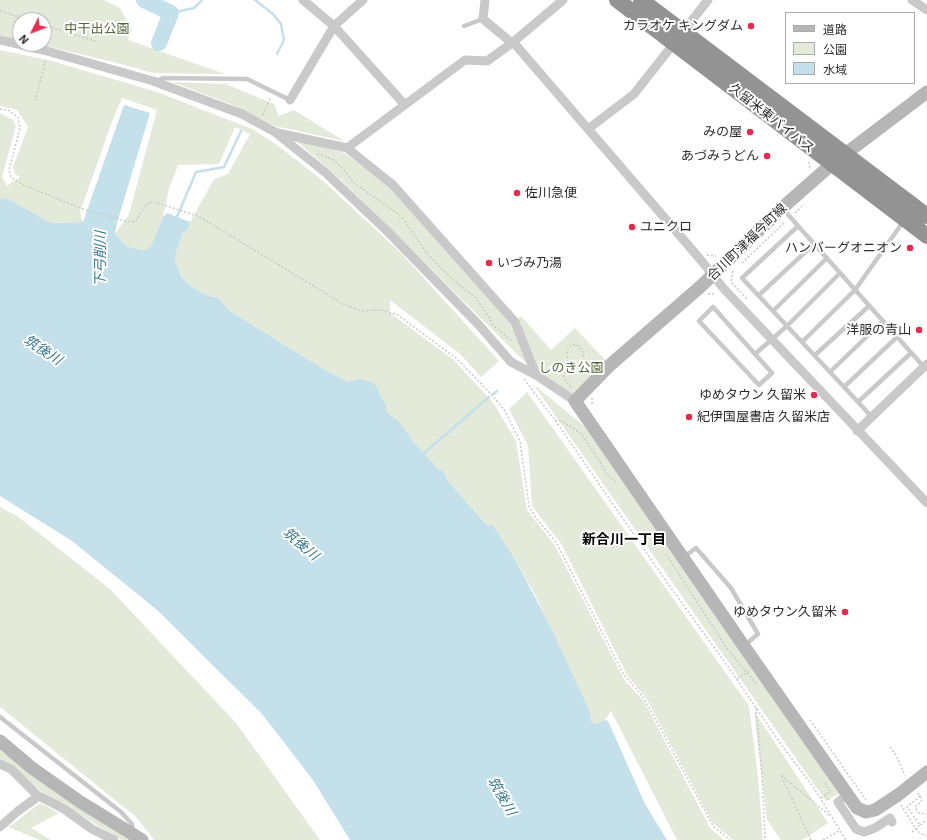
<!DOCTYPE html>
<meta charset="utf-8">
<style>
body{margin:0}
#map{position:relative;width:927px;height:840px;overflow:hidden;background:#fff;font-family:"Exo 2","Noto Sans JP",sans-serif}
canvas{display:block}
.legend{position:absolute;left:785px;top:12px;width:130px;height:72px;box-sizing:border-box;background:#fff;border:1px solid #ababab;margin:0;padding:5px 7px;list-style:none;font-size:12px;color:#2c2c2c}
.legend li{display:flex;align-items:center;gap:8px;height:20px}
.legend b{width:20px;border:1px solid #ababab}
.north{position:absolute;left:12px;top:12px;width:40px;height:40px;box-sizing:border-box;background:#fff;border:1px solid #ababab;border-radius:50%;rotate:228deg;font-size:11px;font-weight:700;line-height:16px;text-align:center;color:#2c2c2c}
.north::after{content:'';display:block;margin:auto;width:14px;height:18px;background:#e72a4d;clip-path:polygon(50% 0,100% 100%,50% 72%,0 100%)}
</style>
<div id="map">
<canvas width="927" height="840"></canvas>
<ul class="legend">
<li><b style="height:5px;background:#b6b6b6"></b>道路</li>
<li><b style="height:11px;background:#e4ead9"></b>公園</li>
<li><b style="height:11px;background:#c4e0eb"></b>水域</li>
</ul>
<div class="north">N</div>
</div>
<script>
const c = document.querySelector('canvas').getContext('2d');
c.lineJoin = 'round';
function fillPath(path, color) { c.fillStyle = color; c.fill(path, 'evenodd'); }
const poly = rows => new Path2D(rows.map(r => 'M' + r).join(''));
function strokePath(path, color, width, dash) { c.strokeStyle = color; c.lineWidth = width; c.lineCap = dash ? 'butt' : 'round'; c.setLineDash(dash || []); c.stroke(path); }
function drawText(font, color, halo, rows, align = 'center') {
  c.font = font + ' "Exo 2","Noto Sans JP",sans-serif'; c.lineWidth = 4; c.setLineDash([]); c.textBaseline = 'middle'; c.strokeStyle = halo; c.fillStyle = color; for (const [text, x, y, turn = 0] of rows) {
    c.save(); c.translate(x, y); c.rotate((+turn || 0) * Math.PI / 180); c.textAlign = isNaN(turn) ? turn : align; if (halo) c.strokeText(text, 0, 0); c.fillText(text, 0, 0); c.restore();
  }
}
fillPath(poly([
 [0,0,104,0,120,8,132,30,128,40,225,74,153,73,117,63,38,44,44,44,44,20,20,20,20,40,0,35],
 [0,50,52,61,157,92,252,129,277,145,322,180,401,253,499,361,481,377,460,354,390,300,390,313,454,360,494,404,516,441,527,510,554,544,625,681,644,701,710,828,724,840,677,840,611,711,605,720,595,724,592,722,590,712,534,593,515,559,493,525,488,525,484,522,448,481,444,471,439,470,412,440,399,421,391,416,386,410,386,404,380,395,378,389,358,380,348,382,325,370,230,311,218,298,206,295,189,285,181,276,176,263,175,256,183,232,187,231,190,222,214,179,228,174,250,134,235,127,219,164,178,165,169,189,163,217,151,246,146,250,141,250,126,246,115,234,129,214,157,110,122,98,113,119,80,212,83,222,51,223,8,199,0,198,0,113,13,120,16,126,2,177,7,186,20,177,15,174,13,167,28,127,17,110,0,106],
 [172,82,226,84,274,104,279,116,294,110,344,141,275,126,233,105],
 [294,139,344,153,389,184,513,325,530,367,340,179],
 [521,316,551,350,575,328,610,365,575,401,536,375,515,322],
 [533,384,584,426,840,793,826,801],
 [527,392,749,706,758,777,763,840,733,840,712,822,646,698,627,675,562,545,532,506,528,446,509,409],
 [0,507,17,516,110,589,236,723,320,840,154,840,136,817,0,707],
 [754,711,828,823,802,840,781,840,767,820],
 [0,750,74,803,133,840,122,840,42,792,10,764,0,760],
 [40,803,59,813,31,828,51,840,39,840,9,827]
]), '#e4ead9');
fillPath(poly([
 [124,105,150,113,117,223,115,234,126,246,141,250,146,250,151,246,163,217,167,213,190,222,187,231,183,232,175,256,176,263,181,276,189,285,206,295,218,298,230,311,325,370,348,382,358,379,365,380,373,383,378,389,380,395,386,404,386,410,391,416,399,421,412,440,439,470,444,471,448,481,484,522,488,525,493,525,515,559,553,632,590,712,592,722,595,724,605,720,608,721,645,804,667,840,350,840,313,780,262,714,157,610,72,541,0,496,0,198,8,199,51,223,83,222]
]), '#c4e0eb');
strokePath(poly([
 [255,0,273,14,281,24,284,40,277,54],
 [171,13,194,8,202,0],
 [176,219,196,172,224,167,241,131],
 [493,394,497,391],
 [423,454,489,397]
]), '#c4e0eb', 2.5);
strokePath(poly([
 [144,0,171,13,159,43]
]), '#c4e0eb', 16);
strokePath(poly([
 [0,11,29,20],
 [44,25,98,42],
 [35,101,46,59],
 [0,109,8,110,18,117,20,128,9,170,11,177,21,184,80,208,125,221,131,222,136,221,144,207,149,202,155,202,200,217,343,304,361,311,381,310,398,315,456,358,490,393,505,411,520,441,529,506,536,518,556,542,624,675,644,698,713,826,730,840],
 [263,115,271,97],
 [317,154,323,155,335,161,343,169,354,183,396,212,404,220,426,252,438,265,452,279,476,298,488,316,493,325,513,342],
 [809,162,810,169],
 [795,213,804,204],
 [707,255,716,256],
 [742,263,785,222],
 [733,271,731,282,747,299],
 [708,294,716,294],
 [524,379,555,420,666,581,729,668,780,743,814,788,846,840],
 [571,387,565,380,564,376,568,363,567,351,569,347,572,345,577,345,580,348,583,353,584,361,590,369],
 [592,398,592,406],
 [555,420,561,421,572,427,582,435,597,457,607,475,616,482],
 [666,554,726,647,757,685],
 [737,679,749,671],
 [756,708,763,789,765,840],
 [810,720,866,800],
 [890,747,896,755,905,776],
 [825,783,831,792],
 [918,793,922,799,921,802,915,807,919,813,927,814],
 [825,795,829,800],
 [821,798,831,791],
 [901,805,914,826,921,834,927,835],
 [920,825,926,820],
 [912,832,920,825,907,807,920,796],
 [811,840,781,775,830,816],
 [823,840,839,831]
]), '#c9c9c9', 1.5, [2, 2]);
strokePath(poly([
 [464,26,483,19],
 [155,81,164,78,247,79,290,100],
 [783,209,924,367],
 [798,226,742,278,787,326,840,273],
 [759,295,814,244],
 [773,311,827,258],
 [802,342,855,290,903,222],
 [755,354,713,307,699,321,759,385,772,373,755,354,787,326,872,417],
 [815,355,869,306],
 [830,372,883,321],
 [844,387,897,337],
 [858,402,911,353],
 [684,557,696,548,731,588,758,634,745,645],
 [0,717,121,812,132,824,133,832]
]), '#c9c9c9', 4.5);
strokePath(poly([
 [303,0,334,26,405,105],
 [485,0,483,19,512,43],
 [912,0,927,10],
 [0,40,47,51,153,81,242,114,275,132,326,173,388,232,478,324,511,362,536,375,575,401],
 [514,43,700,259,724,289,927,503],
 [290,100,334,26,363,0],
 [588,129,634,94,708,0],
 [278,133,347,148,393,185,515,322,536,375],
 [347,148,465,60,487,61,512,43,563,0],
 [857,431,927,364],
 [0,764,11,769,37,795,36,798,18,811,0,827],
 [848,794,838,802,856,829,864,832,875,828,890,818,892,822],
 [37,795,64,809,92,829,114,840]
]), '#c9c9c9', 9);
strokePath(poly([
 [927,92,832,164,782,208,700,287,610,365,575,401,741,642,857,808,866,812,875,810,898,795,927,772],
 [0,741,32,768,79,801,142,840]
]), '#b6b6b6', 13);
strokePath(poly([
 [617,0,927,236],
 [641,0,927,216]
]), '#939393', 16);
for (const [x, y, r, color] of [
 [751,26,4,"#e72a4d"],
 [750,132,4,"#e72a4d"],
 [767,156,4,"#e72a4d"],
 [517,193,4,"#e72a4d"],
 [632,227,4,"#e72a4d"],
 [910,248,4,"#e72a4d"],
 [489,263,4,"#e72a4d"],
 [919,330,4,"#e72a4d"],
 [814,395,4,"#e72a4d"],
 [689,417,4,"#e72a4d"],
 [845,612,4,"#e72a4d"]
]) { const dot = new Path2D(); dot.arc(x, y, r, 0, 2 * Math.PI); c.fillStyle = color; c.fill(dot); strokePath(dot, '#fff', 1.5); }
drawText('13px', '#2c2c2c', '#fff', [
 ["カラオケ キングダム",743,26],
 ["みの屋",742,132],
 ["あづみうどん",759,156],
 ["佐川急便",525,193,"left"],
 ["ユニクロ",640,227,"left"],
 ["ハンバーグオニオン",902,248],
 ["いづみ乃湯",497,263,"left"],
 ["洋服の青山",911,330],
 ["ゆめタウン 久留米",806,395],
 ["紀伊国屋書店 久留米店",697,417,"left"],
 ["ゆめタウン久留米",837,612]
], 'right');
drawText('13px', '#546739', '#fff', [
 ["中干出公園",97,29],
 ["しのき公園",571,368]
]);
drawText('13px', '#2c2c2c', '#fff', [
 ["久留米東バイパス",772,118,38],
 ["合川町津福今町線",747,242,-44]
]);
drawText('italic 14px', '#3a778e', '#fff', [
 ["下弓削川",100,259,-90],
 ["筑後川",43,350,33],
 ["筑後川",301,544,40],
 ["筑後川",502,796,60]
]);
drawText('bold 14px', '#000', '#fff', [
 ["新合川一丁目",624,539]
]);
</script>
